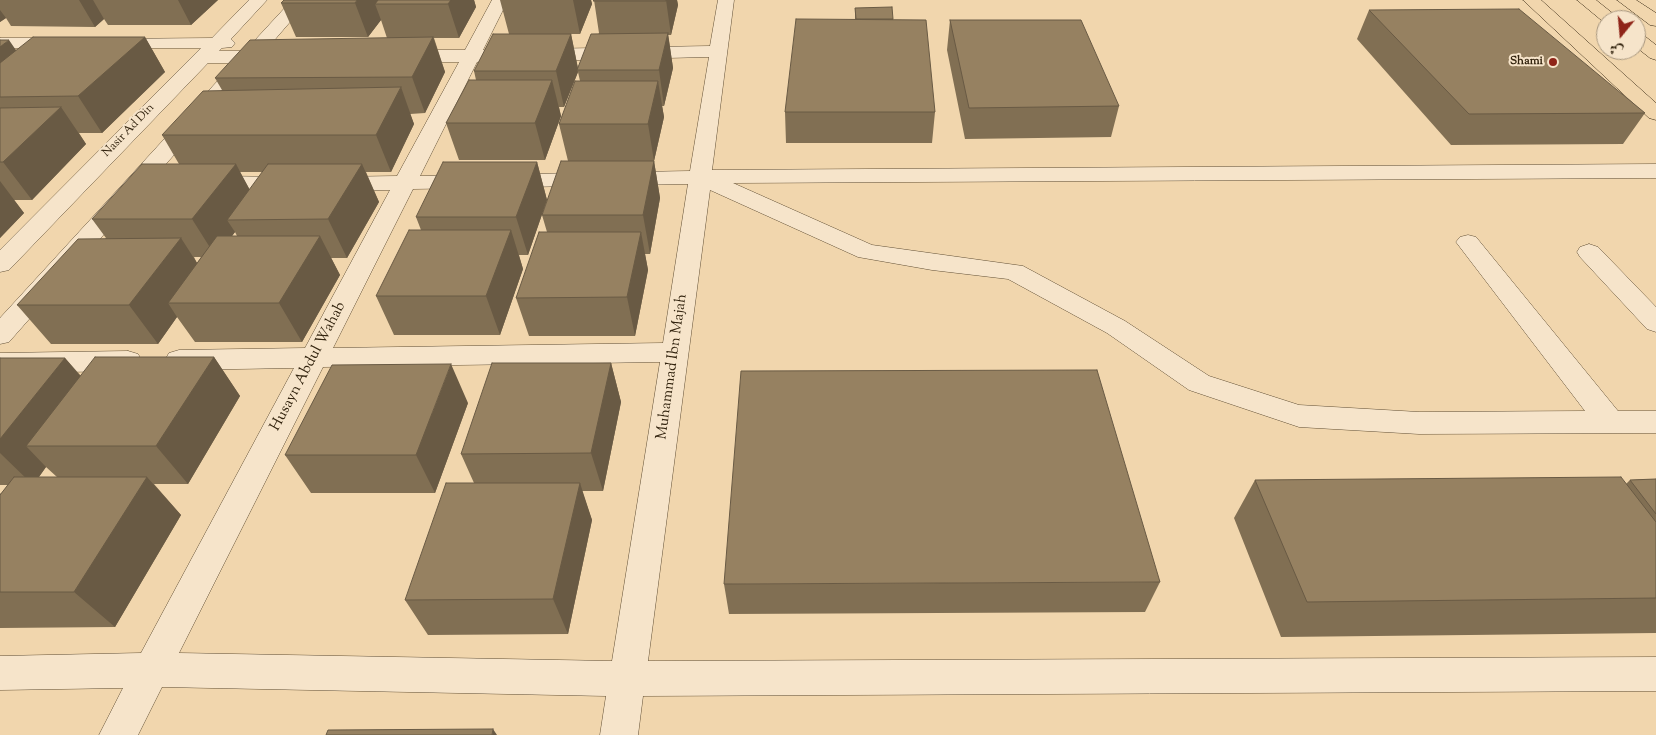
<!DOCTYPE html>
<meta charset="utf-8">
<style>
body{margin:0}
#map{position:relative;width:1656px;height:735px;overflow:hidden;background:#f1d6ad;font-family:"Sorts Mill Goudy",Amiri,serif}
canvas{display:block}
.north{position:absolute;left:1596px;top:10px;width:50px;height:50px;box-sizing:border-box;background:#f6e4ca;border:1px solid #a8977f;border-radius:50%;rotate:197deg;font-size:14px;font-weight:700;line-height:20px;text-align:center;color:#33240f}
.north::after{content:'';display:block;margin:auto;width:18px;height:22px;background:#8f2418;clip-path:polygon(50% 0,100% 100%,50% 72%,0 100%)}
</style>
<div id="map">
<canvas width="1656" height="735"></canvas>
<div class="north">ش</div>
</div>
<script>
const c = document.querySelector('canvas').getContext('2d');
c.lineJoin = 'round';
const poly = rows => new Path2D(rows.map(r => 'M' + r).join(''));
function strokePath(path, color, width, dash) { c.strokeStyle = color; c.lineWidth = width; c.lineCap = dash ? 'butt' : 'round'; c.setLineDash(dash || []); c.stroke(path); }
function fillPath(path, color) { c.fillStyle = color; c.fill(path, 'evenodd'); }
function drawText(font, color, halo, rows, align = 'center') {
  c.font = font + ' "Sorts Mill Goudy",serif'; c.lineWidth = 4; c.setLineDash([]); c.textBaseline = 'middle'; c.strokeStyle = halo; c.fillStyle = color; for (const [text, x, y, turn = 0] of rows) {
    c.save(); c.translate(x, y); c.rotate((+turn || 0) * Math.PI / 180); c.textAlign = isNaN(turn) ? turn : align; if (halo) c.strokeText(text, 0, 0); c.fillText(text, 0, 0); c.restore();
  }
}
const minor = poly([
 [249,0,267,0,231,39,235,43,232,47,222,48,219,51,245,51,292,0,309,0,265,51,279,53,281,57,279,61,255,63,9,342,0,344,0,318,234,63,208,63,9,270,0,272,0,250,201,48,111,48,105,47,102,43,105,39,212,38,249,0],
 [492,0,508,0,483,50,494,52,496,56,494,60,477,62,420,176,690,171,709,57,538,61,531,59,529,55,531,51,538,49,710,46,718,0,734,0,712,170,1656,164,1656,178,733,183,872,245,1023,266,1125,321,1209,376,1299,405,1419,412,1585,411,1456,242,1460,237,1468,235,1476,237,1618,411,1656,411,1656,433,1419,434,1299,427,1189,390,1107,333,1008,279,932,270,858,257,710,190,648,661,1656,657,1656,691,643,696,638,735,600,735,606,696,162,687,138,735,99,735,123,688,0,690,0,656,141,653,294,368,179,370,169,367,165,360,169,353,179,350,305,348,390,190,333,191,325,189,322,184,325,179,333,177,397,176,459,62,403,62,396,60,394,56,396,52,403,50,465,50,492,0],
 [688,184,663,343,333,348,413,189,688,184],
 [660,362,612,661,179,653,323,367,660,362],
 [0,38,63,38,69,39,72,43,69,47,63,48,0,48,0,38],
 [210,176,292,177,300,179,303,184,300,189,292,191,210,190,202,188,199,183,202,178,210,176],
 [1589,244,1598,247,1656,307,1656,332,1647,329,1580,257,1577,252,1580,247,1589,244],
 [128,351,138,354,142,361,138,368,128,371,0,373,0,353,128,351]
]);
const major = poly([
 [1523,0,1541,0,1656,103,1656,120,1649,118,1523,0]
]);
const highway = poly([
 [1577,0,1596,0,1621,20,1606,20,1606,24,1577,0],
 [1617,0,1636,0,1656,13,1656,26,1650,25,1617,0],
 [1636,33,1642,34,1656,45,1656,60,1650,58,1636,47,1636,33]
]);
strokePath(minor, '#625036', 1);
strokePath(major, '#33240f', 1);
strokePath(highway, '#33240f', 1);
fillPath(minor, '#f6e4ca');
fillPath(major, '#f1d6ad');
fillPath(highway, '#f1d6ad');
fillPath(poly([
 [0,0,218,0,191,25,108,25,104,19,95,27,11,26,6,18,0,22],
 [474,0,476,7,459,38,434,38,445,72,425,113,410,114,414,124,391,172,366,172,379,202,347,258,331,258,340,275,302,342,195,342,177,317,158,344,51,344,17,305,106,238,92,219,179,164,162,135,222,90,215,78,387,38,381,20,368,37,296,37,281,3],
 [240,172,263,172,250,190],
 [235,232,237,236,232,236],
 [194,257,201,257,197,263],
 [500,0,591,0,592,4,580,34,571,34,578,68,599,33,594,0,677,0,678,5,671,35,668,35,673,68,664,106,662,106,664,117,654,161,660,198,650,254,645,254,648,270,635,336,529,336,516,298,547,232,542,215,568,161,559,124,580,81,578,72,564,107,559,107,561,116,545,160,459,160,446,123,476,80,474,71,509,34],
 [855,8,893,19,935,112,932,143,786,143,785,112,855,19],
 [1369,10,1645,113,1623,144,1451,145,1357,39],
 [950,20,1119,106,1111,137,965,139,947,50],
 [145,37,165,72,102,133,79,133,86,144,32,200,14,200,24,213,0,238,0,40,16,50],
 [537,162,547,200,528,255,519,255,523,269,500,335,394,335,376,296,421,230,416,217],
 [214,357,240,396,188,484,154,484,181,515,115,627,0,628,0,493,1,494,8,485,0,485,0,358,65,358,81,376],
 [46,467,57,477,39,477],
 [611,363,621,402,603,491,582,491,592,520,568,634,428,635,405,600,474,483,461,454],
 [468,403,435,493,311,493,285,455],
 [1656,479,1656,633,1281,637,1234,518,1255,480,1626,484,1630,480],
 [1160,582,1145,612,729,614,724,584]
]), '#816f53');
fillPath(poly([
 [79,0,93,0,104,19,95,27],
 [178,0,218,0,191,25],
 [357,0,388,0,375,4,381,20,368,37,355,3],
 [451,0,474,0,476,7,459,38,448,4],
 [573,0,591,0,592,4,580,34],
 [666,0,677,0,678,5,671,35],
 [0,10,6,18,0,22],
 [668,33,673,68,664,106,659,70],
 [571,34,578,69,577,70,578,72,564,107,556,71],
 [145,37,165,72,102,133,78,96],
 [433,37,445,72,425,113,412,77],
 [9,40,33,75,0,97,0,47],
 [552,80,561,116,545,160,535,123],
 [658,81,664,117,654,161,648,124],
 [401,87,414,124,391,172,376,135],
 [61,107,86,144,32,200,3,162],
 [654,161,660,198,650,254,643,215],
 [537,162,547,200,528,255,516,217],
 [236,164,256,202,227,220,235,232,216,257,192,219],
 [362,164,379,202,347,258,328,219],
 [0,181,24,213,0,238],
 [511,230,523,269,500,335,486,296],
 [641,232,648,270,635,336,627,297],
 [320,236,340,275,302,342,279,303],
 [181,238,206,277,168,303,177,317,158,344,129,305],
 [214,357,240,396,188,484,156,446],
 [65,358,98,397,26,446,46,467,33,485,0,453,0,439],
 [611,363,621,402,603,491,591,453],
 [451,364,468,403,435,493,416,455],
 [147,477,181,515,115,627,74,592],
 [580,483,592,520,568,634,553,599],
 [493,729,497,735,492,735]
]), '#695a44');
const building = poly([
 [284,0,357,0,355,3,281,3,284,0],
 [378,0,451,0,448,4,375,4,378,0],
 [594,0,666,0,666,1,593,1,594,0],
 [892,7,893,19,856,19,855,8,892,7],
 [1519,9,1645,113,1469,114,1369,10,1519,9],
 [796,19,926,20,935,112,785,112,796,19],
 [950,20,1081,20,1119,106,969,108,950,20],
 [668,33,659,70,577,70,591,34,668,33],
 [493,34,571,34,556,71,474,71,493,34],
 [33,37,145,37,78,96,0,97,0,63,33,37],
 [433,37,412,77,215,78,250,40,433,37],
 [0,40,9,40,0,47,0,40],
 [469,80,552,80,535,123,446,123,469,80],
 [575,81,658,81,648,124,559,124,575,81],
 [401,87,376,135,162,135,203,91,401,87],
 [61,107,3,162,0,162,0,108,61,107],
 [561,161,654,161,643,215,542,215,561,161],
 [443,162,537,162,516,217,416,217,443,162],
 [142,164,236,164,192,219,92,219,142,164],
 [268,164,362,164,328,219,227,220,268,164],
 [409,230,511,230,486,296,376,296,409,230],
 [539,232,641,232,627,297,516,298,539,232],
 [217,236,320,236,279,303,168,303,217,236],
 [181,238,129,305,17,305,78,239,181,238],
 [95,357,214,357,156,446,26,446,95,357],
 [0,358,65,358,0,439,0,358],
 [492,363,611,363,591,453,461,454,492,363],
 [451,364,416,455,285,455,332,365,451,364],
 [1097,370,1160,582,724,584,741,371,1097,370],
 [14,477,147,477,74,592,0,592,0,495,14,477],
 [1621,477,1656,522,1656,598,1307,602,1255,480,1621,477],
 [1656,479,1656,514,1630,480,1656,479],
 [446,483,580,483,553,599,405,600,446,483],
 [493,729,492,735,326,735,328,730,493,729]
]);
fillPath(building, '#968161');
strokePath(building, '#695a44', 1);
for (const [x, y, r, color] of [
 [1553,62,5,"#8f2418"]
]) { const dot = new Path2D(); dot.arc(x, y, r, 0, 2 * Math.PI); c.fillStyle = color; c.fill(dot); strokePath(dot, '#f6e4ca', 2); }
drawText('bold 12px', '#33240f', '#f6e4ca', [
 ["Shami",1543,62]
], 'right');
drawText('12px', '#33240f', '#f6e4ca', [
 ["Nasir Ad Din",129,131,-46]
]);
drawText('15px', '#33240f', '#f6e4ca', [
 ["Husayn Abdul Wahab",309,367,-62],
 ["Muhammad Ibn Majah",673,367,-82]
]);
</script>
